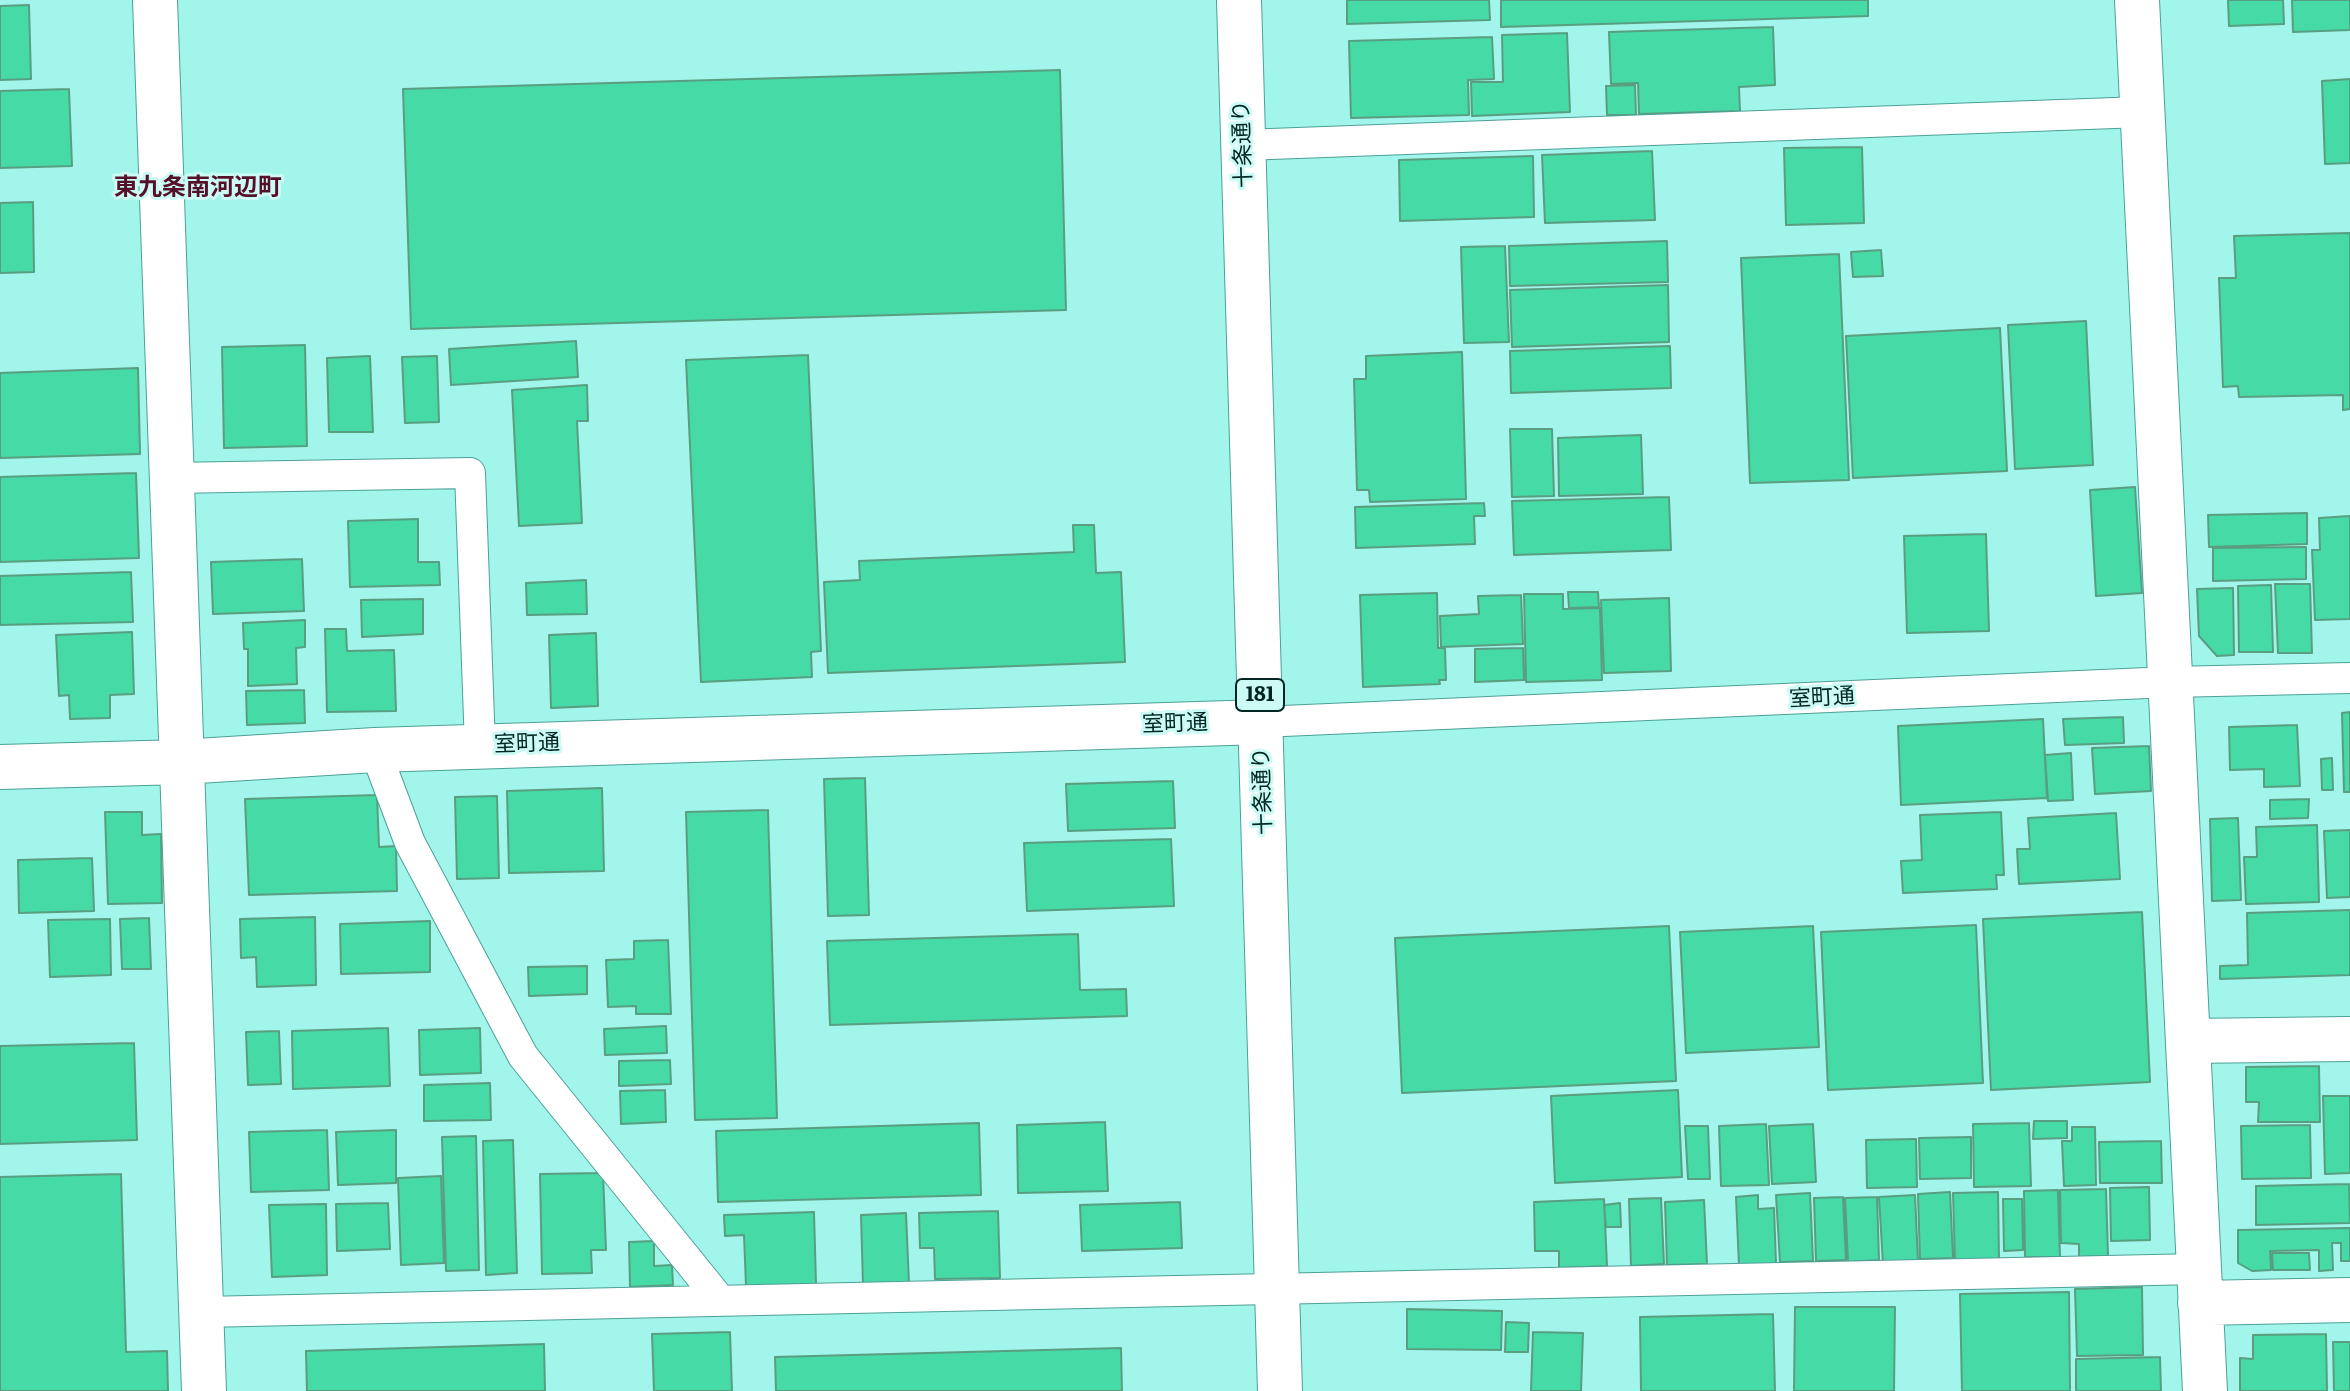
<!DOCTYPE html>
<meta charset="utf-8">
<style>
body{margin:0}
canvas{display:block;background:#a1f5ea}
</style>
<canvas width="2350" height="1391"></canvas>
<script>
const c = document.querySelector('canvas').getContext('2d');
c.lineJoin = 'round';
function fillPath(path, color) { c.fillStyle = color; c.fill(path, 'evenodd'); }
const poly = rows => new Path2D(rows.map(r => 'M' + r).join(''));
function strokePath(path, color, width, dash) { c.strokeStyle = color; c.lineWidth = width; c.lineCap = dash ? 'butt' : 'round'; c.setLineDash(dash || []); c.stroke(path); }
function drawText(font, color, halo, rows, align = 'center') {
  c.font = font + ' Literata,"Noto Sans JP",serif'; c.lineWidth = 6; c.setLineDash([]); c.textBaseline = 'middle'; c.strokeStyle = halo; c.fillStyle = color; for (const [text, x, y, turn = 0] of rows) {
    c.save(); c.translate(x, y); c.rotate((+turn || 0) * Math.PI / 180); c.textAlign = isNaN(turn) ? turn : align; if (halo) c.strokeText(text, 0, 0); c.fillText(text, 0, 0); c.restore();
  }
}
const building = poly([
 [1347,0,1489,0,1490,20,1347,24,1347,0],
 [1501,0,1868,0,1868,16,1501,27,1501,0],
 [2228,0,2283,0,2284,24,2229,26,2228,0],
 [2292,0,2350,0,2350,30,2293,32,2292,0],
 [29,5,31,79,0,80,0,6,29,5],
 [1773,27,1775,85,1739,87,1740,111,1639,114,1638,83,1611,84,1609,32,1773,27],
 [1567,33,1570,112,1472,116,1471,82,1503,82,1502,35,1567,33],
 [1492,37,1494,79,1468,80,1469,115,1351,118,1349,41,1492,37],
 [1060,70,1066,310,411,329,403,89,1060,70],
 [2350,79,2350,163,2325,164,2322,81,2350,79],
 [1635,85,1636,115,1607,115,1606,86,1635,85],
 [69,89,72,166,0,168,0,91,69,89],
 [1862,147,1864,223,1786,225,1784,148,1862,147],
 [1652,151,1655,220,1545,223,1542,155,1652,151],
 [1533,156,1534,217,1400,221,1399,160,1533,156],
 [33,202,34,272,0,273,0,203,33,202],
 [2350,233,2350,409,2343,410,2343,395,2239,397,2238,386,2223,387,2219,278,2236,278,2234,236,2350,233],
 [1667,241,1668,282,1510,286,1509,246,1667,241],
 [1505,246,1509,342,1464,343,1461,247,1505,246],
 [1881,250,1883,276,1853,277,1851,252,1881,250],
 [1839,254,1849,480,1750,483,1741,258,1839,254],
 [1668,285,1669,342,1512,347,1510,290,1668,285],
 [2086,321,2093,465,2015,469,2008,325,2086,321],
 [2000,328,2007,471,1853,478,1846,336,2000,328],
 [576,341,578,377,451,385,449,349,576,341],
 [305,345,307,446,224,448,222,347,305,345],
 [1670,346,1671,388,1511,393,1510,351,1670,346],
 [1462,352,1466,499,1370,502,1369,490,1357,490,1354,379,1366,379,1366,356,1462,352],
 [808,355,821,651,811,652,812,677,701,682,686,360,808,355],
 [370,356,373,432,329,432,327,358,370,356],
 [437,356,439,422,405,423,402,357,437,356],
 [138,368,140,454,0,458,0,373,138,368],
 [587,385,588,421,577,421,582,523,519,526,512,390,587,385],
 [1510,429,1552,429,1554,496,1512,497,1510,429],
 [1641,435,1643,494,1559,496,1558,438,1641,435],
 [136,473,139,558,0,562,0,477,136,473],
 [2135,487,2142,593,2096,596,2090,490,2135,487],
 [1669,497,1671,550,1514,555,1512,501,1669,497],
 [1484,503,1485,516,1474,516,1475,544,1356,548,1355,507,1484,503],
 [2307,513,2307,544,2209,547,2208,515,2307,513],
 [2350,516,2350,619,2315,620,2312,550,2320,550,2319,518,2350,516],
 [418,519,418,562,439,562,440,585,350,587,348,521,418,519],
 [1073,525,1094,525,1096,573,1121,572,1125,662,828,673,824,582,860,580,859,561,1074,552,1073,525],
 [1986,534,1989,631,1907,633,1904,536,1986,534],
 [2306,547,2306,579,2213,581,2213,548,2306,547],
 [302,559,304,611,213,614,211,562,302,559],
 [131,572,133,622,0,625,0,576,131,572],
 [586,580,587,614,527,615,526,583,586,580],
 [2275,584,2310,584,2312,653,2278,653,2275,584],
 [2271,585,2273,652,2239,652,2238,586,2271,585],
 [2233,588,2234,655,2217,656,2199,636,2197,589,2233,588],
 [1568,592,1598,592,1599,607,1569,608,1568,592],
 [1437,593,1438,648,1445,648,1446,680,1439,680,1440,684,1363,687,1360,595,1437,593],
 [1524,594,1563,594,1563,609,1600,608,1602,680,1526,682,1524,594],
 [1521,595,1523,644,1441,647,1440,616,1479,614,1478,596,1521,595],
 [1669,598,1671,671,1604,673,1601,600,1669,598],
 [423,599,423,634,362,637,361,600,423,599],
 [305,620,305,647,296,648,297,684,248,686,248,649,244,649,243,623,305,620],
 [325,629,346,629,347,651,394,650,396,711,327,712,325,629],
 [132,632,134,694,110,695,110,718,70,719,69,695,59,696,56,635,132,632],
 [596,633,598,706,551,708,549,635,596,633],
 [1523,648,1524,680,1475,682,1475,649,1523,648],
 [304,690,305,723,247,725,246,691,304,690],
 [2350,712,2350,792,2344,792,2342,713,2350,712],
 [2123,717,2124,743,2065,745,2063,719,2123,717],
 [2043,719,2047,798,1901,805,1898,726,2043,719],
 [2297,725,2300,786,2264,787,2264,769,2230,770,2229,727,2297,725],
 [2149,746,2151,791,2095,794,2092,748,2149,746],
 [2071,753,2073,800,2048,801,2045,755,2071,753],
 [2332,758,2333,790,2322,790,2321,759,2332,758],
 [865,778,869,915,828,916,824,779,865,778],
 [1173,781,1175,828,1068,831,1066,784,1173,781],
 [602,788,604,871,509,873,507,791,602,788],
 [377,795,379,847,396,846,397,891,249,895,245,799,377,795],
 [497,796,499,878,457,879,455,797,497,796],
 [2309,799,2308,818,2270,819,2270,800,2309,799],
 [768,810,777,1118,695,1120,686,812,768,810],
 [105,812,142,812,142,835,161,834,162,903,108,904,105,812],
 [2001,812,2004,875,1996,875,1997,889,1903,893,1901,861,1922,860,1920,815,2001,812],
 [2116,813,2120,879,2019,884,2017,849,2030,849,2028,818,2116,813],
 [2238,818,2241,900,2212,901,2210,819,2238,818],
 [2317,825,2319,902,2246,904,2244,857,2257,857,2256,827,2317,825],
 [2350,830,2350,897,2327,898,2324,831,2350,830],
 [1171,839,1174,906,1027,911,1024,843,1171,839],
 [92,858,94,911,19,913,18,860,92,858],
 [2350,910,2350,975,2220,979,2220,966,2248,965,2247,913,2350,910],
 [2142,912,2150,1082,1991,1090,1983,919,2142,912],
 [315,917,316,985,257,987,256,957,241,958,240,919,315,917],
 [149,918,151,969,122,969,120,919,149,918],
 [110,919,111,975,50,977,48,920,110,919],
 [430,921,430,972,341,974,340,924,430,921],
 [1976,925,1983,1083,1828,1090,1821,932,1976,925],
 [1669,926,1676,1081,1402,1093,1395,938,1669,926],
 [1813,926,1819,1047,1686,1053,1680,932,1813,926],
 [1078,934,1080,990,1126,989,1127,1016,830,1025,827,941,1078,934],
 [668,940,671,1014,636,1014,636,1006,608,1007,606,960,634,959,634,941,668,940],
 [587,966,587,994,529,996,528,967,587,966],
 [666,1026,667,1053,605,1055,604,1029,666,1026],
 [388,1028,390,1086,293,1089,292,1031,388,1028],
 [480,1028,481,1073,420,1075,419,1030,480,1028],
 [279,1031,281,1084,248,1085,246,1032,279,1031],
 [134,1043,137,1140,0,1144,0,1046,134,1043],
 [670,1060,671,1084,619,1086,619,1061,670,1060],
 [2319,1066,2320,1122,2258,1122,2259,1102,2246,1102,2246,1067,2319,1066],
 [490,1083,491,1120,424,1121,424,1085,490,1083],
 [665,1090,666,1122,621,1124,620,1091,665,1090],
 [1678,1090,1682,1177,1555,1183,1551,1096,1678,1090],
 [2323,1096,2350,1096,2350,1173,2325,1174,2323,1096],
 [2034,1121,2067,1121,2067,1138,2033,1139,2034,1121],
 [1105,1122,1108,1191,1018,1193,1017,1125,1105,1122],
 [979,1123,981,1195,718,1202,716,1131,979,1123],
 [2029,1123,2031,1186,1974,1187,1973,1124,2029,1123],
 [1766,1124,1769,1185,1721,1186,1719,1126,1766,1124],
 [1813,1124,1816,1182,1772,1184,1769,1126,1813,1124],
 [2310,1125,2311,1178,2242,1179,2241,1126,2310,1125],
 [1685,1126,1708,1126,1710,1179,1688,1179,1685,1126],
 [2072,1127,2095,1127,2096,1185,2064,1186,2062,1141,2072,1141,2072,1127],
 [327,1130,329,1190,251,1192,249,1132,327,1130],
 [396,1130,396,1183,338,1185,336,1132,396,1130],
 [476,1136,479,1270,446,1271,442,1137,476,1136],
 [1971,1137,1971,1178,1920,1179,1919,1138,1971,1137],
 [1916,1139,1917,1187,1867,1188,1866,1140,1916,1139],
 [513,1140,517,1273,486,1275,483,1141,513,1140],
 [2161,1141,2162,1183,2100,1183,2099,1142,2161,1141],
 [603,1173,606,1250,591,1250,592,1273,542,1274,540,1174,603,1173],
 [121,1174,126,1352,167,1351,168,1391,0,1391,0,1177,121,1174],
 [441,1176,444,1263,401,1265,398,1178,441,1176],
 [2349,1184,2350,1223,2256,1225,2256,1186,2349,1184],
 [2149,1187,2150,1240,2111,1241,2110,1188,2149,1187],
 [2106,1189,2108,1256,2079,1257,2079,1244,2061,1243,2060,1190,2106,1189],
 [2058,1190,2060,1257,2025,1257,2024,1191,2058,1190],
 [1950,1192,1953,1258,1920,1259,1918,1194,1950,1192],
 [1998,1192,1999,1260,1955,1261,1953,1193,1998,1192],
 [1810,1193,1813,1261,1780,1262,1776,1195,1810,1193],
 [1758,1195,1758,1209,1774,1208,1776,1264,1739,1266,1736,1197,1758,1195],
 [1915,1195,1918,1262,1883,1264,1879,1197,1915,1195],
 [1843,1197,1846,1260,1816,1261,1814,1198,1843,1197],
 [1877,1197,1879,1260,1848,1262,1845,1198,1877,1197],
 [1661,1198,1664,1264,1631,1266,1629,1199,1661,1198],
 [1604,1199,1607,1266,1559,1268,1559,1251,1535,1251,1534,1202,1604,1199],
 [2003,1199,2022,1199,2023,1250,2004,1251,2003,1199],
 [1704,1200,1707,1264,1667,1265,1665,1202,1704,1200],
 [1180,1202,1182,1248,1082,1251,1080,1205,1180,1202],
 [388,1203,390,1249,337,1251,336,1204,388,1203],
 [1620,1203,1621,1227,1606,1227,1604,1205,1620,1203],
 [326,1204,327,1275,272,1277,269,1205,326,1204],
 [998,1211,1000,1278,935,1279,934,1248,920,1248,919,1213,998,1211],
 [814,1212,816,1284,746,1286,744,1235,725,1236,724,1215,814,1212],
 [906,1213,909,1284,863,1285,861,1215,906,1213],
 [2350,1228,2350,1261,2341,1261,2341,1243,2332,1243,2333,1270,2319,1271,2319,1250,2270,1251,2271,1270,2252,1271,2238,1263,2238,1230,2350,1228],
 [654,1241,654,1266,672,1265,673,1285,630,1287,629,1242,654,1241],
 [2272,1253,2309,1253,2310,1270,2273,1270,2272,1253],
 [2142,1287,2143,1355,2077,1356,2075,1289,2142,1287],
 [2069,1292,2070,1391,1962,1391,1960,1294,2069,1292],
 [1795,1307,1895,1307,1894,1391,1794,1391,1795,1307],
 [1407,1309,1502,1311,1501,1350,1407,1349,1407,1309],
 [1773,1314,1775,1391,1641,1391,1640,1317,1773,1314],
 [1506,1322,1529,1323,1528,1352,1505,1352,1506,1322],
 [730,1332,732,1391,654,1391,652,1334,730,1332],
 [1533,1332,1583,1333,1581,1391,1531,1391,1533,1332],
 [2326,1334,2327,1391,2240,1391,2240,1358,2253,1359,2253,1335,2326,1334],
 [2333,1342,2350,1342,2350,1391,2334,1391,2333,1342],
 [544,1344,545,1391,307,1391,306,1351,544,1344],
 [1121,1348,1122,1391,776,1391,775,1357,1121,1348],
 [2160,1357,2161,1391,2076,1391,2076,1359,2160,1357]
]);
fillPath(building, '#46dba6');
strokePath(building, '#599e81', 2);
const service = poly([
 [1243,145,2142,112],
 [171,478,470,473,480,746],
 [1261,722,2170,682,2350,678],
 [375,750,410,843,523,1056,720,1300],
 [202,1312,2199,1269]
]);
const minor = poly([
 [155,0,204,1391],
 [2137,0,2205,1391],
 [0,767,181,762,375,750,1261,722],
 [2188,1041,2350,1039],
 [2200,1303,2350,1300]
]);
const primary = poly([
 [1239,0,1280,1391]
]);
strokePath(service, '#4ca197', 32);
strokePath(minor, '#4ca197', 46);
strokePath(primary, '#4ca197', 46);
strokePath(service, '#fff', 30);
strokePath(minor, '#fff', 44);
strokePath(primary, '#fff', 44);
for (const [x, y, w] of [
 [1260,695,48]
]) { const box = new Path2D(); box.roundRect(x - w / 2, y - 16, w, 32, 6); c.fillStyle = '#cbfbf4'; c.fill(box); strokePath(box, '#012622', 2); }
drawText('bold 20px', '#012622', null, [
 ["181",1260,695]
]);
drawText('22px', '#012622', '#cbfbf4', [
 ["十条通り",1243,144,-92],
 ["室町通",1822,698,-3],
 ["室町通",1175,724,-2],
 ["室町通",527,744,-2],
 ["十条通り",1263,791,-92]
]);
drawText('bold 24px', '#551128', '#cbfbf4', [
 ["東九条南河辺町",198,188]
]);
</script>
